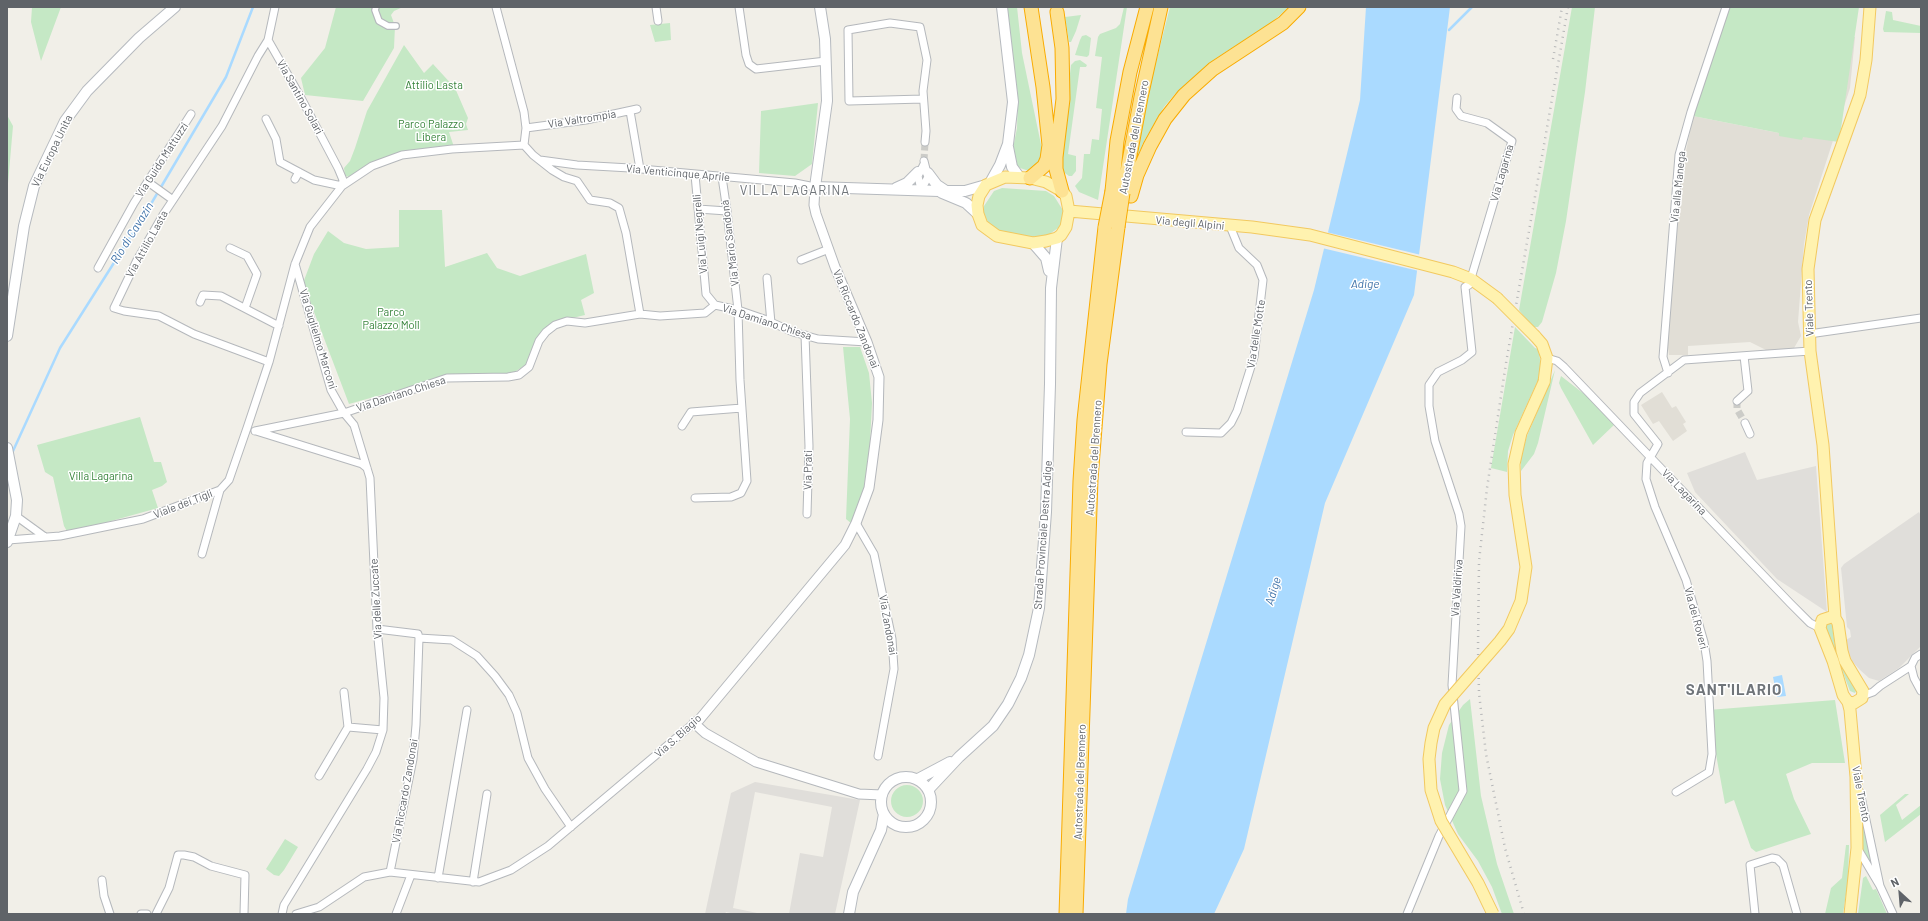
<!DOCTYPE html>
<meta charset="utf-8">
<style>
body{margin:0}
#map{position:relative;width:1928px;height:921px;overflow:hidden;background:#f1efe8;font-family:Barlow,sans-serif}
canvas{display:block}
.frame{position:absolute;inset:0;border:8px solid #5f6368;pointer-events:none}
.north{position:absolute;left:1880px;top:873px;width:40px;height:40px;-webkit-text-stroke:3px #fff;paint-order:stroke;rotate:334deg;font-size:11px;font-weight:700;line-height:16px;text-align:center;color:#5f6368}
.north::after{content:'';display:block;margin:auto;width:14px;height:18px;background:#5f6368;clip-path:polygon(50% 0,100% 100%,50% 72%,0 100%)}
</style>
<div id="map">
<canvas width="1928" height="921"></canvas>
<div class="frame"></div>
<div class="north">N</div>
</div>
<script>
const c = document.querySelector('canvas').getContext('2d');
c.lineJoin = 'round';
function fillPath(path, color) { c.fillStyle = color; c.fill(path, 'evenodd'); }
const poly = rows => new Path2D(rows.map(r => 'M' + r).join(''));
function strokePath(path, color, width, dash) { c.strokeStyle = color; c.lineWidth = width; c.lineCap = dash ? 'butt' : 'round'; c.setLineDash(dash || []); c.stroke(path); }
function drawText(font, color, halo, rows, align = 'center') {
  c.font = font + ' Barlow,sans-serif'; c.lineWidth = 3; c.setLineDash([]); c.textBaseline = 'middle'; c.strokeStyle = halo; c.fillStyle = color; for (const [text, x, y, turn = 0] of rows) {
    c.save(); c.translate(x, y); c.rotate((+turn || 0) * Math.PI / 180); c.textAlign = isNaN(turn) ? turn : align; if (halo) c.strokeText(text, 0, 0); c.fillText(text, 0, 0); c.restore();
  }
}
fillPath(poly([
 [1745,452,1757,480,1816,466,1827,612,1777,579,1695,492,1687,473],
 [1919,512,1921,516,1921,646,1899,668,1879,681,1869,678,1860,670,1852,661,1847,649,1846,640,1851,637,1850,630,1847,627,1841,568,1844,564],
 [755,782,860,800,835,914,789,914,800,853,823,857,832,807,755,792,733,908,762,914,735,914,726,912,725,914,705,914,731,793]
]), '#e0deda');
fillPath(poly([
 [1801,34,1855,37,1850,88,1809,215,1804,244,1798,322,1801,336,1794,348,1768,351,1750,342,1688,346,1688,355,1669,355,1667,341,1682,171,1693,116,1779,133],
 [1662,392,1672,408,1676,406,1686,422,1683,424,1687,431,1673,441,1659,421,1653,424,1641,405]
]), '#e1ded6');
fillPath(poly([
 [32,7,61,7,41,61,31,22],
 [336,7,403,7,394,11,391,15,395,26,394,48,363,101,305,95,301,78,325,48],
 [1006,7,1017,7,1022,53,1043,154,1042,161,1029,171,1020,168,1015,163,1013,148,1017,128,1018,96],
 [1124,7,1127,7,1098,200,1079,192,1075,186,1082,178,1084,154,1090,154,1092,139,1099,140,1102,109,1096,108,1102,57,1095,56,1098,37,1100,34,1116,28,1120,24],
 [1170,7,1289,7,1271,23,1215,59,1175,94,1164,107,1144,141,1135,163,1145,105],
 [1572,7,1595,7,1585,92,1566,221,1556,273,1542,322,1538,327,1532,327,1519,310],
 [1730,7,1859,7,1839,142,1803,137,1802,140,1779,136,1779,133,1693,116],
 [1886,11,1892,12,1893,20,1921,26,1921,33,1884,32,1883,29],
 [1081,15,1076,31,1071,42,1069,42,1065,17],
 [670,23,671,40,655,42,650,25],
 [1086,35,1091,38,1089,55,1087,57,1075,55,1080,40,1082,36],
 [404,45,424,73,433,64,455,88,468,118,466,124,468,130,449,132,454,147,402,152,350,177,345,176,344,168,350,161,355,148,367,111],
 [1080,60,1087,65,1086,67,1080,67,1068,154,1076,156,1076,171,1072,176,1069,176,1062,171,1061,165,1068,91,1071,65,1075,61],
 [818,103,812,164,795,176,759,173,761,111],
 [7,115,13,126,7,195],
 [1002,188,1046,191,1054,196,1064,212,1062,221,1058,228,1047,236,1023,237,1002,233,992,228,983,214,984,206,994,191],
 [399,210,442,210,445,267,487,253,497,268,520,276,586,254,594,293,581,300,585,315,560,321,542,331,537,338,534,350,527,364,513,373,449,376,349,404,303,283,314,254,328,231,344,243,366,249,399,247],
 [1515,327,1535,348,1538,349,1541,364,1538,380,1513,435,1508,451,1507,472,1491,468],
 [843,347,860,347,869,373,872,403,870,443,863,496,852,524,846,519,850,419],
 [1555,370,1538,443,1534,454,1521,471,1521,455,1527,436],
 [1561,376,1588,397,1614,425,1593,445,1561,388,1559,383],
 [140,417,154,462,161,462,167,482,162,486,152,490,158,508,68,533,64,526,53,477,45,472,37,445],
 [1830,623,1832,625,1835,645,1843,667,1857,689,1855,693,1850,691,1825,626],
 [1470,699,1481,796,1497,864,1514,914,1502,914,1492,887,1478,861,1458,834,1445,805,1440,779,1442,753,1449,725,1463,705],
 [1835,700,1845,763,1812,763,1786,774,1794,799,1811,834,1756,852,1751,848,1734,800,1725,804,1708,710],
 '891 801a16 16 0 1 1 32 0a16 16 0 1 1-32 0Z',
 [1905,794,1909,794,1896,805,1902,820,1921,805,1921,814,1885,842,1880,815],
 [1863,822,1873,871,1863,849],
 [285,839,298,847,284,870,279,876,274,875,266,869],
 [1846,845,1849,845,1848,881,1843,914,1825,914,1831,888,1842,878],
 [1866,876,1873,890,1876,889,1887,914,1858,914,1863,878]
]), '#c5e8c5');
fillPath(poly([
 [1366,7,1450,7,1414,295,1325,503,1244,849,1214,914,1126,914,1128,899,1314,290,1360,100],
 [1782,675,1786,696,1777,697,1773,677]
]), '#aadaff');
fillPath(poly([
 [1326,232,1421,255,1419,271,1322,248]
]), '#f1efe8');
strokePath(poly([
 [1449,30,1472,7],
 [10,454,13,451,60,348,148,209,226,77,253,7]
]), '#aadaff', 2.5);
strokePath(poly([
 [924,161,925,142],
 [1737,401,1737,409,1745,423]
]), '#ccccc8', 7, [7, 3.5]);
const pedestrian = poly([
 [376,7,375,10,379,21,388,26,396,26]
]);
const minor = poly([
 [496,7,524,112,526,128,524,145],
 [656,7,658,21],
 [739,7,746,55,749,64,756,69,826,61],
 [268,40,300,96,338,168,343,180,342,186],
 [923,99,849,101,848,30,890,23,920,27,927,60,923,91,926,131,925,142],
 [630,111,640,169],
 [266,119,276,139,280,162,314,180,342,186],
 [526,128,586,120,637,109],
 [524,145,533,155,552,170,564,177,577,181,590,200,610,203,619,208,626,233,640,314],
 [540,160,577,165,630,168,795,183,815,187],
 [924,161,928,177,921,190,918,176,924,164],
 [695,175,706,294,715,305,738,310,764,319,793,332,818,339,867,342],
 [295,179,299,172],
 [148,182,173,200],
 [698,209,727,211],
 [230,248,247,256,257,274,245,308],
 [801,260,829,249],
 [98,268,134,203,191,114],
 [767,278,771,323],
 [200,302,203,295,221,296,279,326],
 [1809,334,1921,318],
 [805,335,809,446,807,514],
 [1547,358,1557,361,1564,367,1790,603,1810,623,1820,628],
 [269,362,194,334,159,316,124,311,114,308,137,260,163,215,222,126,258,56,268,40,275,7],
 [1668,373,1663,357,1679,155,1691,112,1726,7],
 [1737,401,1748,391,1744,356],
 [1745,423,1750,434],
 [682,426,691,412,742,408],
 [255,431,344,413,447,378,508,377,519,375,529,367,539,341,546,332,555,325,567,321,585,323,640,314,660,316,705,313,715,305],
 [256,431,362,464,367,468],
 [1186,432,1221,433,1231,423,1237,411,1254,357,1263,280,1257,265,1239,248,1230,226],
 [695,498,731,497,741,493,747,481,740,380,738,310,727,211,722,177],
 [16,516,45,537],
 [856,523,874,554,892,639,894,669,878,756],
 [8,540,60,536,143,519,220,490,229,480,247,428,269,362,295,264,310,227,342,186,372,166,402,155,452,149,524,145],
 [202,554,220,490],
 [377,629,418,634,419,638,416,725,413,759,390,872],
 [419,638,452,640,477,656,495,676,509,695,517,713,528,758,545,789,571,827],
 [1911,666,1914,678,1921,691],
 [344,692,348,727,383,730],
 [1862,696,1873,692,1880,686,1911,666,1915,658,1921,654],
 [319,776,348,727],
 [1676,792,1709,772,1712,754,1707,661,1704,642,1686,580,1655,507,1646,479,1647,463,1658,444,1634,414,1634,402,1640,393,1684,360,1810,351],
 [1860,792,1880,886],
 [1858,849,1880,886,1893,914],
 [438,878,467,710],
 [102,880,104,896,110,914],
 [473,882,487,794],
 [141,914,147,914],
 [156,914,169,888,178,855,184,855,194,857,211,866,245,875,244,914],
 [282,914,284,905,367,769,376,752,383,730,384,698,377,629,370,478,354,425,344,413,331,390,295,264],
 [296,914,319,907,364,877,390,872,479,882,511,870,548,846,694,723],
 [396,914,411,875],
 [1407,914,1439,836,1463,791,1452,685,1461,526,1459,514,1435,441,1429,406,1429,385,1438,372,1462,360,1472,352,1465,287,1469,285,1512,141,1487,123,1461,116,1456,109,1457,98],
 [1755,914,1750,865,1772,858,1777,859,1783,865,1797,914]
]);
const tertiary = poly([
 [815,187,814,205,816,214,835,267,867,342,879,377,878,420,869,488,856,523,845,545,699,720,694,723,705,733,756,762,859,794,882,795]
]);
const secondary = poly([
 [820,7,825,39,827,101,815,187,939,191,965,191,986,185],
 [1008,147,1012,167,1020,178],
 [928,173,937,185,946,191],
 [990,183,1000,165,1008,144,1013,102,1002,7],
 [896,188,907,183,918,172],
 [942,193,966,203,978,214],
 [1033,243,1046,258,1049,271],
 [7,336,24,226,34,186,65,121,87,91,139,38,175,7],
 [7,448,17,500,16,516,7,542],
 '881 802a25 25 0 1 1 50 0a25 25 0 1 1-50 0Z',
 [918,779,950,762],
 [929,789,959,757,993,726,1008,704,1021,678,1029,655,1039,608,1046,512,1050,384,1051,288,1057,238],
 [849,914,853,892,881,830,884,814]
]);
const primary = poly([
 [1005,177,1030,178,1046,182,1062,191,1066,196,1069,211,1066,227,1061,235,1057,238,1046,241,1033,243,997,236,982,225,978,214,977,205,979,196,986,185,1005,177],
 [1069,211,1252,227,1310,235,1453,272,1471,279,1497,298],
 [1535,336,1542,344,1547,358,1544,382],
 [1831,617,1835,618,1838,623,1842,651,1845,661,1863,691,1862,698,1854,703,1848,702,1843,695,1833,661,1820,628,1822,620,1831,617],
 [1835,618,1823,445,1810,351,1808,269,1815,220,1860,95,1866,60,1870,7],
 [1848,702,1850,710,1856,777,1857,848,1850,914]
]);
const motorway = poly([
 [1057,12,1062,48,1063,99,1056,157,1056,169,1062,191],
 [1030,178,1044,166,1047,159,1049,145,1043,87,1031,7],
 [1112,191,1117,141,1130,72,1147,7],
 [1123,193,1141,97,1161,7],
 [1131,196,1137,175,1150,146,1165,119,1184,95,1213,69,1283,23,1299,7],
 [1066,914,1080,481,1084,420,1105,227],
 [1076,914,1091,479,1100,364,1118,227]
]);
strokePath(pedestrian, '#b5b8bc', 8);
strokePath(minor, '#b5b8bc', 9);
strokePath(tertiary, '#b5b8bc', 11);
strokePath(secondary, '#b6babf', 12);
strokePath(primary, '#f2c960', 13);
strokePath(motorway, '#f9ab00', 15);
strokePath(pedestrian, '#fff', 5.5);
strokePath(minor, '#fff', 7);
strokePath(tertiary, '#fff', 9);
strokePath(secondary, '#fff', 10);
strokePath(primary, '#fff2af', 11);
strokePath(motorway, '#fde293', 13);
strokePath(poly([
 [1553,59,1562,7],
 [1524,914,1505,848,1486,754,1479,693,1478,648,1479,561,1487,488,1506,363,1568,7]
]), '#b6b7b8', 2.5, [1, 5]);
const primaryBridge = poly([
 [1497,298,1535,336],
 [1493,914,1478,883,1441,821,1431,790,1429,759,1431,743,1434,728,1445,704,1500,641,1509,629,1521,601,1526,567,1515,495,1514,464,1521,433,1544,382]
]);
const motorwayBridge = poly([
 [1105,227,1112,191],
 [1118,227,1123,193]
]);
strokePath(primaryBridge, '#f2c960', 13, []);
strokePath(motorwayBridge, '#f9ab00', 15, []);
strokePath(primaryBridge, '#fff2af', 11);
strokePath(motorwayBridge, '#fde293', 13);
drawText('11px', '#348238', '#fff', [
 ["Attilio Lasta",434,85],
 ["Parco Palazzo",431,124],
 ["Libera",431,137],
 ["Parco",391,312],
 ["Palazzo Moll",391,325],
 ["Villa Lagarina",101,476]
]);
drawText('11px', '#5f6368', '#fff', [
 ["Via Santino Solari",300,97,61],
 ["Via Valtrompia",582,119,-9],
 ["Autostrada del Brennero",1134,137,-79],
 ["Via Europa Unita",52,151,-64],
 ["Via Guido Mattuzzi",162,160,-57],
 ["Via Venticinque Aprile",678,173,5],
 ["Via Lagarina",1502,173,-74],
 ["Via alla Manega",1678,187,-84],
 ["Via degli Alpini",1190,223,5],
 ["Via Luigi Negrelli",700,234,-95],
 ["Via Mario Sandonà",730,243,-97],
 ["Via Attilio Lasta",147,244,-61],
 ["Viale Trento",1809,308,-92],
 ["Via Riccardo Zandonai",856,319,68],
 ["Via Damiano Chiesa",767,322,18],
 ["Via delle Motte",1256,334,-81],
 ["Via Guglielmo Marconi",318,339,73],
 ["Via Damiano Chiesa",401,394,-18],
 ["Autostrada del Brennero",1094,458,-86],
 ["Via Prati",808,470,-89],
 ["Via Lagarina",1684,492,46],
 ["Viale dei Tigli",183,504,-21],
 ["Strada Provinciale Destra Adige",1043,535,-86],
 ["Via Valdiriva",1457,588,-86],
 ["Via delle Zuccate",376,599,-93],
 ["Via dei Roveri",1696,618,75],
 ["Via Zandonai",888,625,80],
 ["Via S. Biagio",678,736,-42],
 ["Autostrada del Brennero",1080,782,-88],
 ["Via Riccardo Zandonai",405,791,-80],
 ["Viale Trento",1861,794,79]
]);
drawText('italic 12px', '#4174aa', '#fff', [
 ["Rio di Cavazin",132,233,-58],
 ["Adige",1365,284],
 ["Adige",1273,591,-73]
]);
c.letterSpacing = '1px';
drawText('13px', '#70757a', '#fff', [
 ["VILLA LAGARINA",795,191]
]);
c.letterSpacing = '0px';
c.letterSpacing = '1px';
drawText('bold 15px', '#70757a', '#fff', [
 ["SANT'ILARIO",1734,690]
]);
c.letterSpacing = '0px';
</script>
